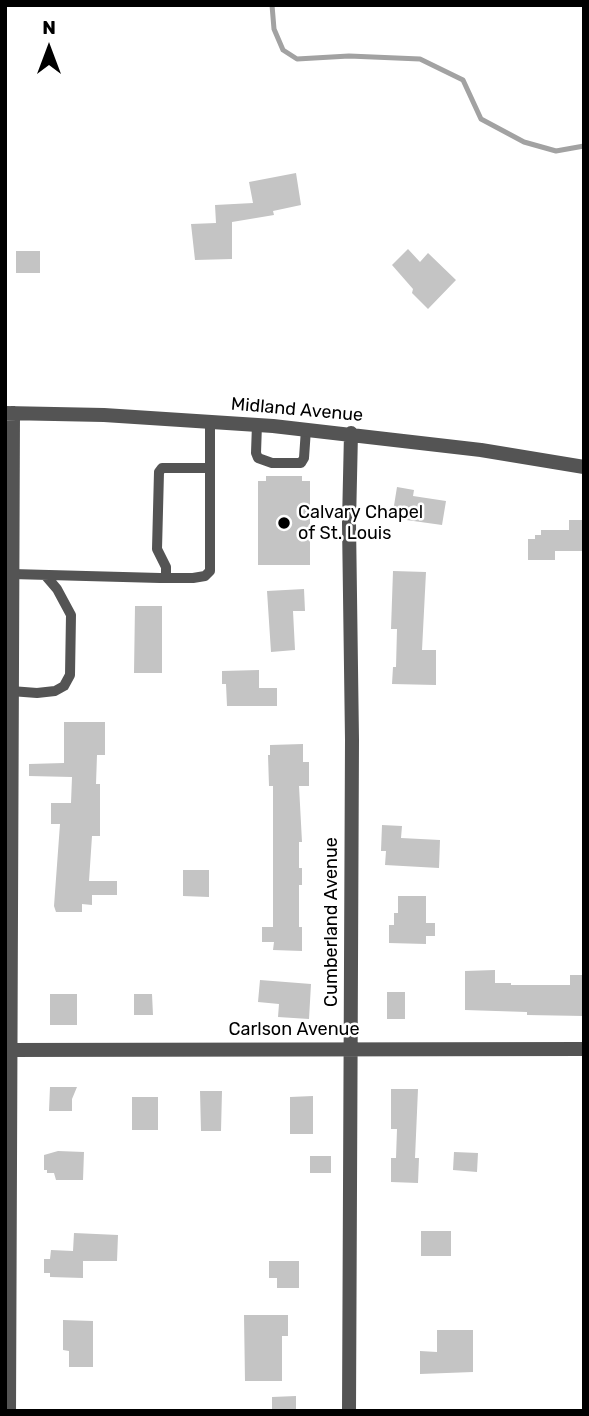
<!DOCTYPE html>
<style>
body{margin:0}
#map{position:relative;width:589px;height:1416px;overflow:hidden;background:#fff;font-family:Rubik,sans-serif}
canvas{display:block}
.frame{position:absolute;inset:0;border:7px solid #000;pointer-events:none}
.north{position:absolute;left:14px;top:14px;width:70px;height:70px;-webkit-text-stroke:5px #fff;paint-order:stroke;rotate:0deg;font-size:19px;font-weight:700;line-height:28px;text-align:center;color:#000}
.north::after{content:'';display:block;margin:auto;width:24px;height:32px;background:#000;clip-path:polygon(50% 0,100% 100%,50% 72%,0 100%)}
</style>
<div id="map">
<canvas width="589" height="1416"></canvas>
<div class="frame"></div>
<div class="north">N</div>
</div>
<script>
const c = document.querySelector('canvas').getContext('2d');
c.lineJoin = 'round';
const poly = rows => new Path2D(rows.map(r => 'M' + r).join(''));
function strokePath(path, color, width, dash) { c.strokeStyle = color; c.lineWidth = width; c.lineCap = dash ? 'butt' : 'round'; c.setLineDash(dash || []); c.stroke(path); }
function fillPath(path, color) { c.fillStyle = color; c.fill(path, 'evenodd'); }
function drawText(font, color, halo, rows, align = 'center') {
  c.font = font + ' Rubik,sans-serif'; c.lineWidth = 5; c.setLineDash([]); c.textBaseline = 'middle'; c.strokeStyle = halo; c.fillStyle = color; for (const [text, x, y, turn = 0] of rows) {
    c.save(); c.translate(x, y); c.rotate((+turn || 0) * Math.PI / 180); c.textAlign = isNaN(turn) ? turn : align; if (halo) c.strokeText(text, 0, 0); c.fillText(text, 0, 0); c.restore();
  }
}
strokePath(poly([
 [272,5,274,29,283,50,297,59,349,56,420,59,463,80,481,119,524,142,556,151,584,146]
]), '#a2a2a2', 5);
fillPath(poly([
 [296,173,301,205,273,211,274,215,232,222,232,259,195,260,191,224,216,223,215,205,253,203,249,182],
 [408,249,420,262,428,253,456,280,428,309,412,293,413,289,392,265],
 [16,251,40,251,40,273,16,273],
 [266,476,302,476,302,481,310,481,310,565,258,565,258,481,266,481],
 [397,487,414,490,413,496,446,501,442,525,392,518],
 [569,520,584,520,584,551,555,551,555,560,528,560,528,539,535,539,535,535,541,535,541,530,569,530],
 [393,571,426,572,422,650,436,650,436,685,392,684,393,667,396,667,397,629,391,629],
 [304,589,305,611,293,611,295,650,271,652,267,591],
 [135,606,162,606,162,673,134,673],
 [259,670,259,688,277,688,277,706,227,706,226,684,222,684,222,671],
 [64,722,105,722,105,755,97,755,96,784,100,784,100,836,92,836,89,881,117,881,117,895,92,895,92,905,82,904,82,912,56,912,54,906,60,824,51,824,51,803,71,803,72,777,29,776,29,764,64,763],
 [303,744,303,762,309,762,309,786,299,786,302,842,299,842,299,868,302,868,302,885,299,885,299,927,302,927,302,951,273,950,274,942,262,942,262,927,273,927,273,786,269,786,268,755,270,755,270,745],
 [382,825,402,826,401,838,440,840,439,868,385,865,386,851,381,851],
 [183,870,209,870,209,897,183,896],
 [398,896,426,896,426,923,435,923,435,936,426,936,426,944,389,943,389,925,394,925,394,913,398,913],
 [495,970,495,983,511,983,511,985,570,985,570,975,584,975,584,1016,527,1015,527,1012,465,1010,465,971],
 [260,980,311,984,309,1019,278,1017,279,1004,258,1002],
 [387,992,405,992,405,1019,387,1019],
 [50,994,77,994,77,1025,50,1025],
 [134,994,152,994,153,1015,134,1015],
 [50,1087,77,1087,72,1099,72,1111,49,1111],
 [391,1089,418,1089,415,1158,419,1158,418,1183,391,1182,391,1158,396,1158,397,1129,391,1129],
 [200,1091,222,1091,221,1131,201,1131],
 [313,1096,313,1134,290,1134,290,1097],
 [132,1097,158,1097,158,1130,132,1130],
 [58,1151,84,1152,83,1180,56,1180,54,1173,47,1173,47,1170,44,1170,44,1155],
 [454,1152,478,1153,477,1172,453,1170],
 [310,1156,331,1156,331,1173,310,1173],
 [421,1231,451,1231,451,1256,421,1256],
 [74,1233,118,1235,117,1261,83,1261,83,1278,50,1277,50,1273,44,1273,44,1259,50,1259,51,1250,73,1251],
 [269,1261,299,1261,299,1288,277,1288,277,1278,269,1278],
 [244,1315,288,1315,288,1336,282,1336,282,1381,245,1381],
 [63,1320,93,1321,93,1367,69,1367,69,1351,63,1350],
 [437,1330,473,1330,473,1372,420,1374,420,1351,437,1352],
 [296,1396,296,1411,272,1411,272,1397]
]), '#c4c4c4');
strokePath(poly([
 [257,424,256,453,258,458,272,463,301,463,304,458,306,429],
 [12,574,160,578,193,578,205,576,210,571,210,421],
 [166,578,166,567,157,549,159,472,162,468,210,468],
 [11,691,37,693,55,691,64,686,70,675,71,615,57,589,45,575]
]), '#545454', 10);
strokePath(poly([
 [5,413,104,415,273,426,481,450,584,467],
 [5,1050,584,1049],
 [9,1411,13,413],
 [349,1411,352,740,349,523,351,433]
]), '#545454', 14);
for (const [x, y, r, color] of [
 [284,523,7,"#000"]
]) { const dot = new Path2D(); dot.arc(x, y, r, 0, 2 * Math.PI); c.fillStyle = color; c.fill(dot); strokePath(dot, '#fff', 2.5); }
drawText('18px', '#000', '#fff', [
 ["Midland Avenue",297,410,5],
 ["Cumberland Avenue",332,922,-90],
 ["Carlson Avenue",294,1030]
]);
drawText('18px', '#000', '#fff', [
 ["Calvary Chapel",298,513],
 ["of St. Louis",298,534]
], 'left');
</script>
